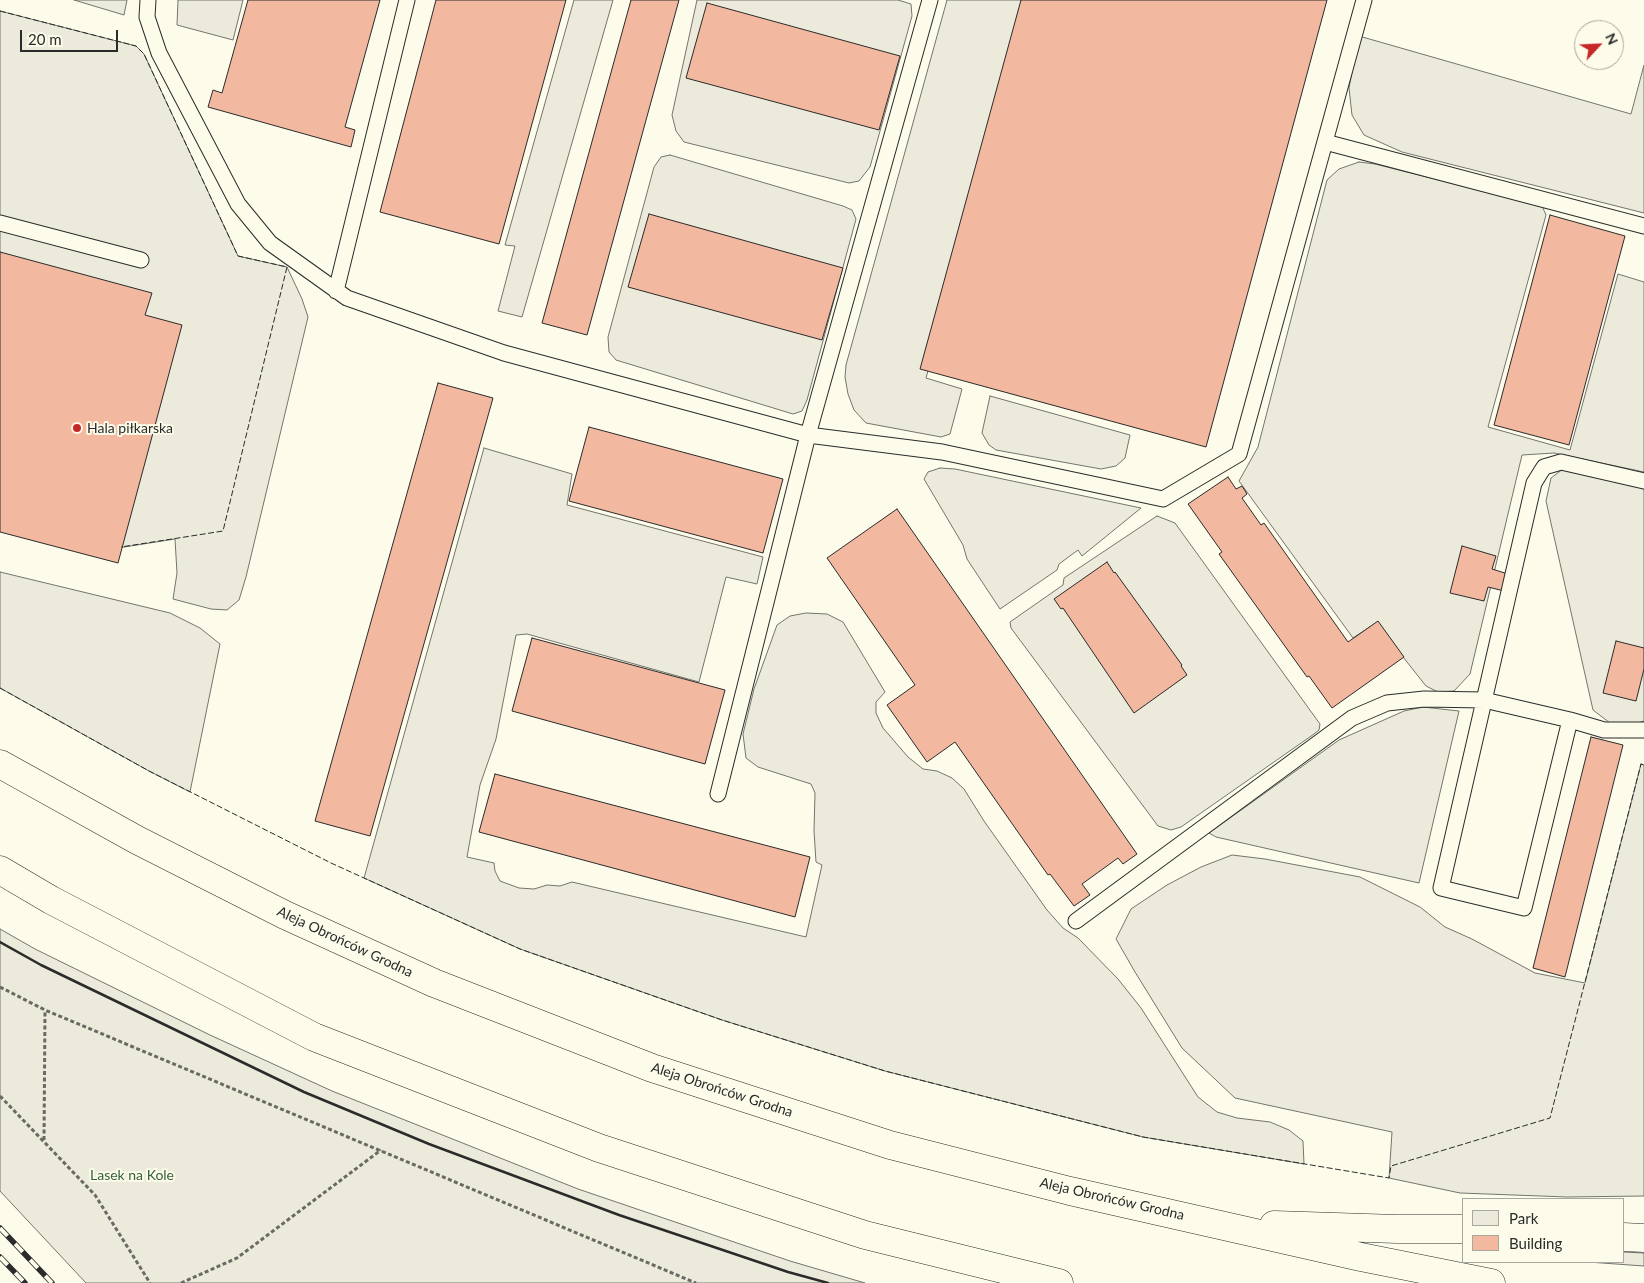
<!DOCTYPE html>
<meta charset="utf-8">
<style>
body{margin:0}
#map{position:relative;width:1644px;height:1283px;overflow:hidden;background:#fdfbea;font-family:Lato,sans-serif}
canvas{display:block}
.legend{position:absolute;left:1462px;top:1198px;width:162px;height:65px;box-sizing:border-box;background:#fdfbea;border:1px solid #a9a89e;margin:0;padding:6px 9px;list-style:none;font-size:15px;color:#2b2b2b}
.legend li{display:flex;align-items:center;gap:10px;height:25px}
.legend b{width:25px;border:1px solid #a9a89e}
.north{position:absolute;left:1574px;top:20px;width:50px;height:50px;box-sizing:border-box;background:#fdfbea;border:1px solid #a9a89e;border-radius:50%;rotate:65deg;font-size:14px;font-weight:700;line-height:20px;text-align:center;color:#2b2b2b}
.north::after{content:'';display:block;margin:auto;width:18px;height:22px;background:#c62828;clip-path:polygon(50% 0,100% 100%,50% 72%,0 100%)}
.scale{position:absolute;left:20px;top:30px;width:98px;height:22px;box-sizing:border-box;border:2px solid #2b2b2b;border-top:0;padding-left:6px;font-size:15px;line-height:18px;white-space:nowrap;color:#2b2b2b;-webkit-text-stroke:4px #fdfbea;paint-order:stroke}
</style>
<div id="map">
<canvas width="1644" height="1283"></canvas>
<ul class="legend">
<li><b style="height:14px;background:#ecebdb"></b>Park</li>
<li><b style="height:14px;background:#f2b8a0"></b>Building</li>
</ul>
<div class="north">N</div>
<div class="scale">20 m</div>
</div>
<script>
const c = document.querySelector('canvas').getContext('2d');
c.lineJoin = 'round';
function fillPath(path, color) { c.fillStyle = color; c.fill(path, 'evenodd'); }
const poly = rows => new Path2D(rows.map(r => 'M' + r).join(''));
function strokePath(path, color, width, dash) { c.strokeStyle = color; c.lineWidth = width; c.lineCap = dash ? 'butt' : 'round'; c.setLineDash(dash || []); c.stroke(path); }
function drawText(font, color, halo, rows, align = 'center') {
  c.font = font + ' Lato,sans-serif'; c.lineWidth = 4; c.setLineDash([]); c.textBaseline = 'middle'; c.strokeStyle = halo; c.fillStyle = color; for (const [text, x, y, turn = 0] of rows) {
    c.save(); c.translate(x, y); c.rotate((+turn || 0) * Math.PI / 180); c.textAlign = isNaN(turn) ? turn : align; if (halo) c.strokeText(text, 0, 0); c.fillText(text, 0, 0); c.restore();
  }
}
const green = poly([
 [74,0,127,0,124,15,74,0],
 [178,0,243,0,233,40,177,25,178,0],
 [574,0,613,0,522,317,498,311,515,246,505,245,574,0],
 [697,0,898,0,911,4,912,16,870,167,859,181,849,183,684,142,676,131,672,115,697,0],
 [947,0,1029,0,926,378,962,389,950,434,941,437,866,423,854,410,848,394,845,377,846,365,947,0],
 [0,11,136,46,144,54,238,256,287,267,302,299,308,317,246,577,239,600,227,610,211,609,173,599,177,573,175,539,118,548,0,517,0,11],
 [1359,36,1631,114,1644,65,1644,213,1402,152,1364,135,1352,115,1349,88,1359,36],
 [670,155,843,206,852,210,856,219,807,400,802,411,793,414,616,360,609,352,608,337,654,167,661,157,670,155],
 [1359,162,1375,164,1542,206,1546,215,1488,427,1570,450,1618,274,1644,282,1644,472,1554,453,1522,455,1470,674,1454,691,1438,692,1426,686,1376,623,1353,638,1239,481,1258,447,1327,180,1339,169,1359,162],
 [990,396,1130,435,1125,458,1116,466,1101,469,996,450,989,445,982,433,990,396],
 [484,448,572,474,567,505,763,557,757,584,726,577,699,682,527,634,516,635,496,739,480,785,467,857,494,863,495,871,500,881,519,888,534,889,547,885,560,886,572,882,806,937,822,865,816,862,814,831,815,793,811,784,758,767,746,758,743,734,754,689,777,625,790,616,806,613,827,614,843,622,885,692,876,702,876,713,883,728,908,757,923,769,937,771,952,778,964,789,984,821,1047,910,1063,928,1078,938,1118,979,1141,1008,1198,1097,1217,1112,1237,1118,1270,1122,1289,1130,1303,1141,1304,1164,1143,1137,885,1071,722,1020,520,949,364,878,484,448],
 [940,468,955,469,1141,508,1082,556,1078,550,1059,564,1057,570,1000,609,967,559,963,545,924,479,928,472,940,468],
 [1563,469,1644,488,1644,721,1638,723,1610,723,1593,710,1546,501,1551,478,1563,469],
 [1157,516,1175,523,1320,724,1319,730,1314,734,1181,827,1171,830,1158,826,1011,628,1010,622,1063,585,1064,578,1157,516],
 [0,572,170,613,200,628,220,644,190,792,149,771,0,688,0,572],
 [1423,707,1459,711,1419,883,1216,837,1209,833,1339,740,1404,711,1423,707],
 [1641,764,1644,765,1644,1196,1567,1197,1460,1193,1389,1178,1392,1132,1235,1098,1182,1048,1135,972,1116,939,1131,909,1167,885,1201,867,1232,855,1265,859,1360,877,1420,907,1445,927,1472,939,1535,973,1585,983,1641,764],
 [0,929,35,949,210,1035,332,1091,578,1189,790,1261,865,1283,86,1283,0,1191,0,929],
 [1623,1252,1644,1253,1644,1266,1588,1262,1623,1262,1623,1252]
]);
fillPath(green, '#ecebdb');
strokePath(green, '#74746e', 1);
const building = poly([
 [248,0,380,0,345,127,355,130,351,147,208,107,213,90,222,93,248,0],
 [436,0,566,0,499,244,380,212,436,0],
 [631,0,679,0,587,335,542,323,631,0],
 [1021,0,1327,0,1206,447,920,369,1021,0],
 [707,3,900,56,879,130,686,78,707,3],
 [649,214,843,268,822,340,628,287,649,214],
 [1550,215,1625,236,1569,445,1494,425,1550,215],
 [0,252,152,293,145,315,182,325,118,563,0,532,0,252],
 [438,383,493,398,370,836,315,821,438,383],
 [589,427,783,479,763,553,569,501,589,427],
 [1228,477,1236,489,1242,486,1247,494,1242,498,1261,525,1264,523,1348,642,1378,621,1404,657,1332,708,1309,676,1307,677,1219,554,1222,552,1188,504,1228,477],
 [897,509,1137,854,1123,864,1118,858,1082,884,1090,895,1074,906,1050,874,1048,875,955,742,927,762,887,705,915,685,827,558,897,509],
 [1462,546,1496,556,1492,569,1508,574,1504,591,1488,587,1484,601,1450,593,1462,546],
 [1107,562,1114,573,1115,572,1182,665,1181,666,1187,675,1134,713,1063,608,1061,609,1054,599,1107,562],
 [532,638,725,690,705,764,512,711,532,638],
 [1616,641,1644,648,1644,669,1636,701,1603,693,1616,641],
 [1591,737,1623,745,1565,977,1533,968,1591,737],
 [495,774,810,857,795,917,479,832,495,774]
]);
fillPath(building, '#f2b8a0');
strokePath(building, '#2b2b2b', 1);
const service = poly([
 [148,0,147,17,159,53,238,204,270,243,347,298,504,353,808,435,942,452,1163,499,1239,454,1364,0],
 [1325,142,1644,226],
 [0,223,141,260],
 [336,291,407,0],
 [1570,720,1524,908,1441,888,1534,483,1544,467,1561,462,1644,481],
 [718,794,808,435,930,0],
 [1076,921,1352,718,1387,703,1424,699,1484,700,1570,720,1604,730,1644,730]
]);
const motorway = poly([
 [0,764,137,840,285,915,434,983,652,1068,890,1145,1070,1191,1361,1257,1491,1283],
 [0,870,51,900,314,1037,599,1148,865,1235,1059,1283],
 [1274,1225,1397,1229,1463,1229],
 [1623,1237,1644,1238]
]);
strokePath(service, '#2b2b2b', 17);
strokePath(motorway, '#2b2b2b', 29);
strokePath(poly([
 [0,987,45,1010,696,1283],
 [0,1096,95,1195,150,1283],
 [44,1140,45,1010],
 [181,1283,237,1258,381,1150]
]), '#6a6964', 3, [4, 2.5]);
strokePath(service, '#fdfbea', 15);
strokePath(motorway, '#fdfbea', 28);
const rail = poly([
 [0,1228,52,1283],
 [0,1257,25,1283]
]);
strokePath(rail, '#2b2b2b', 5.5);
strokePath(rail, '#fdfbea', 4, [11]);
strokePath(poly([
 [0,11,136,46,144,54,238,256,287,267,223,531,121,547],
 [0,688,149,771,331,863,520,949,722,1020,885,1071,1143,1137,1389,1178,1391,1166,1550,1118,1641,764,1644,765]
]), '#2b2b2b', 1, [6, 2.5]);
strokePath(poly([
 [0,942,41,965,304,1092,429,1144,619,1215,788,1272,828,1283]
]), '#2b2b2b', 2.5);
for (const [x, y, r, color] of [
 [77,428,5,"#c62828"]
]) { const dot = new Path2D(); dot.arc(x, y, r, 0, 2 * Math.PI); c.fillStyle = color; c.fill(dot); strokePath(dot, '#fdfbea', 2); }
drawText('14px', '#2b2b2b', '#fdfbea', [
 ["Hala piłkarska",87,428]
], 'left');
drawText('14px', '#2b2b2b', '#fdfbea', [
 ["Aleja Obrońców Grodna",345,942,25],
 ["Aleja Obrońców Grodna",722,1090,18],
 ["Aleja Obrońców Grodna",1112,1199,13]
]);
drawText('14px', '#34623c', '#fdfbea', [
 ["Lasek na Kole",132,1175]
]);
</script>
